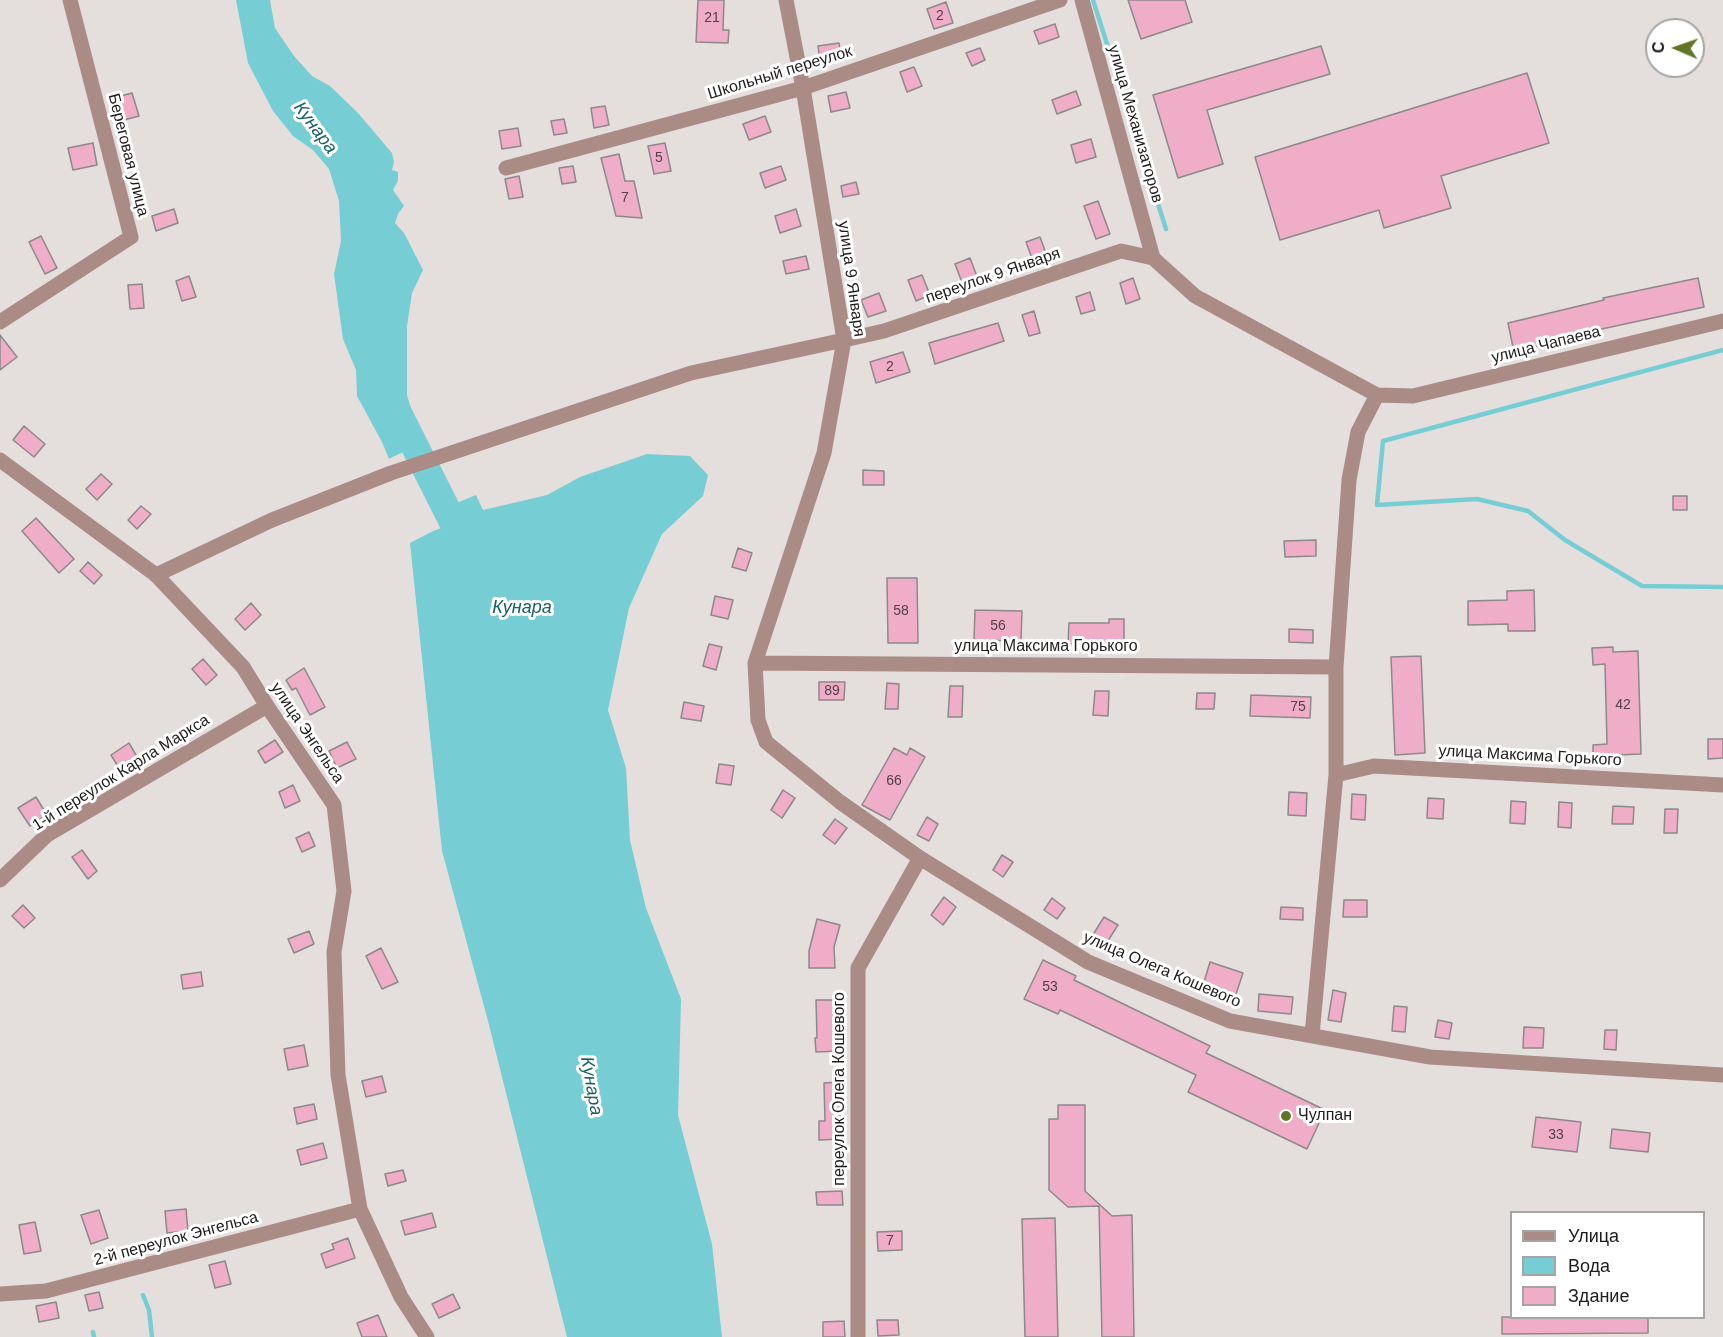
<!DOCTYPE html>
<meta charset="utf-8">
<style>
body{margin:0}
#map{position:relative;width:1723px;height:1337px;overflow:hidden;background:#e4dfdc;font-family:Arial,sans-serif}
canvas{display:block}
.legend{position:absolute;left:1510px;top:1211px;width:195px;height:108px;box-sizing:border-box;background:#fff;border:2px solid #a5a5a4;margin:0;padding:8px 10px;list-style:none;font-size:18px;color:#1f1d1c}
.legend li{display:flex;align-items:center;gap:12px;height:30px}
.legend b{width:30px;border:2px solid #a5a5a4}
.north{position:absolute;left:1645px;top:18px;width:60px;height:60px;box-sizing:border-box;background:#fff;border:2px solid #a5a5a4;border-radius:50%;rotate:272deg;font-size:16px;font-weight:700;line-height:24px;text-align:center;color:#1f1d1c}
.north::after{content:'';display:block;margin:auto;width:21px;height:27px;background:#607626;clip-path:polygon(50% 0,100% 100%,50% 72%,0 100%)}
</style>
<div id="map">
<canvas width="1723" height="1337"></canvas>
<ul class="legend">
<li><b style="height:8px;background:#aa8b86"></b>Улица</li>
<li><b style="height:16px;background:#76ced4"></b>Вода</li>
<li><b style="height:16px;background:#f0adc8"></b>Здание</li>
</ul>
<div class="north">С</div>
</div>
<script>
const c = document.querySelector('canvas').getContext('2d');
c.lineJoin = 'round';
function fillPath(path, color) { c.fillStyle = color; c.fill(path, 'evenodd'); }
const poly = rows => new Path2D(rows.map(r => 'M' + r).join(''));
function strokePath(path, color, width, dash) { c.strokeStyle = color; c.lineWidth = width; c.lineCap = dash ? 'butt' : 'round'; c.setLineDash(dash || []); c.stroke(path); }
function drawText(font, color, halo, rows, align = 'center') {
  c.font = font + ' Arial,sans-serif'; c.lineWidth = 6; c.setLineDash([]); c.textBaseline = 'middle'; c.strokeStyle = halo; c.fillStyle = color; for (const [text, x, y, turn = 0] of rows) {
    c.save(); c.translate(x, y); c.rotate((+turn || 0) * Math.PI / 180); c.textAlign = isNaN(turn) ? turn : align; if (halo) c.strokeText(text, 0, 0); c.fillText(text, 0, 0); c.restore();
  }
}
fillPath(poly([
 [236,0,270,0,275,28,294,56,312,76,330,86,358,113,392,153,394,162,392,170,398,172,398,181,393,190,404,206,398,214,395,223,404,233,423,270,412,293,407,326,407,395,421,443,389,459,382,442,357,396,356,370,343,339,334,274,341,241,339,201,329,169,313,150,293,136,273,111,248,63],
 [647,454,690,456,708,475,703,496,662,534,629,608,608,710,626,768,630,840,646,908,681,999,678,1115,712,1244,722,1337,567,1337,488,1021,442,851,410,543,433,531,450,525,447,507,476,495,483,510,547,495,580,477]
]), '#76ced4');
strokePath(poly([
 [1093,0,1166,229],
 [1723,350,1383,441,1377,505,1477,499,1528,511,1565,540,1642,586,1723,587],
 [143,1295,149,1310,152,1337],
 [93,1332,94,1337]
]), '#76ced4', 4.5);
strokePath(poly([
 [397,411,464,544]
]), '#76ced4', 28);
const building = poly([
 [698,0,724,0,723,30,729,30,728,43,696,42,698,0],
 [1128,0,1185,0,1192,22,1141,39,1128,0],
 [946,2,953,23,934,29,927,9,946,2],
 [1055,24,1059,37,1039,44,1034,31,1055,24],
 [839,43,841,56,820,60,818,46,839,43],
 [1321,46,1330,74,1207,110,1223,164,1178,178,1153,95,1321,46],
 [980,48,985,60,972,66,966,53,980,48],
 [914,67,922,86,907,92,900,72,914,67],
 [1527,73,1549,143,1441,176,1451,208,1384,228,1379,210,1280,240,1255,157,1527,73],
 [1076,91,1081,105,1057,114,1052,100,1076,91],
 [846,92,850,108,831,112,828,96,846,92],
 [132,93,139,116,124,120,117,97,132,93],
 [605,106,609,125,594,128,591,108,605,106],
 [765,116,771,132,749,140,743,124,765,116],
 [564,119,567,133,554,135,551,121,564,119],
 [518,128,521,146,502,149,499,131,518,128],
 [1091,139,1096,157,1076,163,1071,145,1091,139],
 [93,143,97,165,73,170,68,148,93,143],
 [665,143,671,171,654,174,648,146,665,143],
 [619,154,625,181,634,181,642,218,616,216,601,158,619,154],
 [573,166,576,182,562,184,559,168,573,166],
 [781,166,786,180,765,188,760,173,781,166],
 [519,176,523,197,509,199,505,179,519,176],
 [856,182,859,194,843,197,841,186,856,182],
 [1098,201,1110,234,1096,239,1084,206,1098,201],
 [174,209,178,223,156,231,152,216,174,209],
 [796,209,801,226,780,233,775,216,796,209],
 [41,236,57,268,45,274,29,242,41,236],
 [1040,237,1047,256,1033,261,1026,242,1040,237],
 [806,256,809,269,786,274,783,261,806,256],
 [970,258,978,279,963,285,955,264,970,258],
 [922,275,930,295,916,301,908,280,922,275],
 [189,276,196,297,182,301,176,281,189,276],
 [1133,278,1140,299,1126,304,1120,283,1133,278],
 [1698,278,1704,307,1597,330,1598,332,1514,352,1508,323,1604,300,1603,298,1698,278],
 [142,284,144,308,130,309,128,285,142,284],
 [1090,292,1095,310,1081,314,1076,297,1090,292],
 [879,293,886,311,868,317,861,300,879,293],
 [1034,311,1040,333,1029,336,1022,315,1034,311],
 [998,323,1004,341,935,364,929,343,998,323],
 [0,335,17,357,0,370,0,335],
 [903,352,910,372,876,383,870,362,903,352],
 [24,426,45,444,34,457,13,440,24,426],
 [863,470,884,471,884,485,863,485,863,470],
 [101,474,112,484,97,500,86,489,101,474],
 [1673,496,1687,496,1687,510,1673,510,1673,496],
 [141,506,151,514,137,529,128,520,141,506],
 [36,518,74,559,59,573,22,531,36,518],
 [1316,540,1316,556,1285,557,1284,541,1316,540],
 [738,548,752,553,746,571,732,567,738,548],
 [88,562,102,575,94,584,80,571,88,562],
 [887,578,917,578,918,643,888,643,887,578],
 [1534,590,1535,631,1508,631,1508,624,1468,625,1468,601,1507,600,1507,591,1534,590],
 [715,596,733,600,728,619,711,615,715,596],
 [251,603,261,615,245,630,235,619,251,603],
 [975,610,1022,611,1021,641,974,640,975,610],
 [1109,619,1124,619,1124,644,1068,644,1069,623,1109,623,1109,619],
 [1289,629,1313,630,1313,643,1289,642,1289,629],
 [709,644,722,647,716,670,703,666,709,644],
 [1613,647,1613,652,1638,651,1641,754,1617,755,1617,762,1593,762,1593,745,1607,744,1605,664,1593,665,1592,648,1613,647],
 [1421,656,1425,753,1395,755,1391,657,1421,656],
 [203,659,217,675,206,685,192,669,203,659],
 [304,668,325,707,310,715,296,688,292,690,286,680,304,668],
 [819,682,845,682,844,700,819,700,819,682],
 [887,683,899,684,898,709,885,709,887,683],
 [950,686,963,686,962,717,948,717,950,686],
 [1095,691,1109,691,1108,716,1093,715,1095,691],
 [1197,693,1215,693,1214,709,1196,709,1197,693],
 [1251,695,1311,697,1310,718,1250,716,1251,695],
 [684,702,704,706,701,721,681,718,684,702],
 [1708,739,1723,739,1723,758,1708,759,1708,739],
 [275,740,283,752,265,763,258,751,275,740],
 [347,742,356,759,337,768,329,751,347,742],
 [129,743,140,762,122,773,111,755,129,743],
 [894,748,907,755,910,748,925,757,890,820,862,805,894,748],
 [719,764,734,766,731,785,716,783,719,764],
 [293,785,300,801,285,808,279,792,293,785],
 [783,790,795,798,782,818,771,810,783,790],
 [1289,792,1307,793,1306,816,1288,815,1289,792],
 [1352,794,1366,795,1365,820,1351,819,1352,794],
 [36,797,47,815,30,826,18,808,36,797],
 [1428,798,1444,799,1443,819,1427,818,1428,798],
 [1511,801,1526,802,1525,824,1510,823,1511,801],
 [1559,802,1572,803,1571,828,1558,827,1559,802],
 [1613,806,1634,807,1633,824,1612,824,1613,806],
 [1665,809,1678,809,1677,833,1664,833,1665,809],
 [927,817,938,824,929,841,917,835,927,817],
 [835,819,847,828,835,844,823,835,835,819],
 [309,832,315,846,302,852,296,838,309,832],
 [82,850,97,871,88,879,72,857,82,850],
 [1002,855,1013,862,1003,877,993,870,1002,855],
 [944,897,956,907,943,925,931,915,944,897],
 [1052,898,1065,908,1057,919,1044,910,1052,898],
 [1344,900,1367,900,1367,917,1343,917,1344,900],
 [23,905,35,918,24,928,12,916,23,905],
 [1281,907,1303,908,1303,920,1280,919,1281,907],
 [1104,917,1118,925,1104,947,1091,938,1104,917],
 [817,919,840,925,834,947,835,968,809,968,809,951,817,919],
 [309,931,314,944,294,953,288,939,309,931],
 [381,948,398,982,382,989,366,956,381,948],
 [1043,960,1076,976,1074,980,1210,1046,1206,1053,1325,1110,1307,1149,1188,1092,1196,1075,1060,1010,1058,1014,1024,999,1043,960],
 [1210,962,1243,973,1233,1003,1201,992,1210,962],
 [201,972,203,986,183,989,181,975,201,972],
 [1333,990,1346,993,1341,1022,1328,1020,1333,990],
 [1259,994,1293,997,1291,1014,1258,1011,1259,994],
 [816,1000,835,1000,838,1051,816,1052,815,1038,817,1038,816,1000],
 [1394,1006,1407,1007,1405,1032,1392,1031,1394,1006],
 [1438,1020,1452,1023,1449,1039,1435,1037,1438,1020],
 [1524,1027,1544,1028,1543,1048,1523,1048,1524,1027],
 [1605,1030,1617,1030,1616,1050,1604,1049,1605,1030],
 [304,1045,308,1066,288,1070,284,1049,304,1045],
 [382,1076,386,1092,366,1097,362,1081,382,1076],
 [839,1082,841,1139,819,1140,819,1121,825,1121,824,1083,839,1082],
 [314,1104,317,1119,297,1124,294,1108,314,1104],
 [1058,1105,1085,1105,1085,1191,1112,1216,1132,1215,1134,1337,1102,1337,1099,1206,1068,1207,1049,1190,1049,1119,1058,1119,1058,1105],
 [1536,1117,1581,1122,1577,1152,1532,1147,1536,1117],
 [1612,1129,1650,1133,1648,1152,1610,1148,1612,1129],
 [323,1143,327,1158,301,1165,297,1150,323,1143],
 [403,1170,406,1181,388,1186,385,1174,403,1170],
 [842,1191,843,1205,817,1205,816,1192,842,1191],
 [186,1209,188,1231,167,1233,165,1211,186,1209],
 [99,1210,108,1238,91,1244,81,1215,99,1210],
 [432,1213,436,1227,405,1235,401,1221,432,1213],
 [1055,1218,1058,1337,1025,1337,1022,1219,1055,1218],
 [35,1222,41,1251,24,1254,19,1225,35,1222],
 [902,1231,902,1250,878,1251,877,1232,902,1231],
 [348,1238,355,1258,326,1268,321,1254,334,1249,332,1244,348,1238],
 [225,1261,231,1284,215,1288,209,1265,225,1261],
 [99,1292,103,1308,89,1311,85,1295,99,1292],
 [453,1294,460,1308,439,1318,432,1304,453,1294],
 [56,1302,59,1318,39,1322,36,1306,56,1302],
 [378,1315,387,1337,362,1337,357,1323,378,1315],
 [1502,1317,1648,1317,1648,1333,1502,1334,1502,1317],
 [877,1320,898,1320,899,1335,878,1336,877,1320],
 [844,1321,845,1337,823,1337,823,1322,844,1321]
]);
fillPath(building, '#f0adc8');
strokePath(building, '#8d888a', 1.5);
strokePath(poly([
 [1082,0,1153,258],
 [506,168,803,88,1060,0],
 [1153,258,1121,251,884,331,844,340,824,453,755,663,758,720,766,742,840,802,920,858,1088,962,1230,1021,1430,1057,1723,1075],
 [1153,258,1195,296,1377,395,1413,396,1723,321],
 [0,322,131,237,70,0],
 [0,460,156,575],
 [755,663,1336,667],
 [267,706,334,805,344,891,334,952,338,1075,360,1209,401,1297,427,1337],
 [1336,775,1374,766,1723,785],
 [1312,1035,1336,775,1336,667,1349,480,1358,432,1377,395],
 [0,1294,46,1291,360,1209],
 [858,1337,858,968,920,858]
]), '#aa8b86', 15);
strokePath(poly([
 [0,880,47,835,267,706,243,667,156,575,272,520,391,473,691,373,844,340,803,88,786,0]
]), '#aa8b86', 15);
for (const [x, y, r, color] of [
 [1286,1116,6,"#607626"]
]) { const dot = new Path2D(); dot.arc(x, y, r, 0, 2 * Math.PI); c.fillStyle = color; c.fill(dot); strokePath(dot, '#fff', 2); }
drawText('14px', '#534147', null, [
 ["2",940,16],
 ["21",712,18],
 ["5",659,158],
 ["7",625,198],
 ["2",890,367],
 ["58",901,611],
 ["56",998,626],
 ["89",832,691],
 ["42",1623,705],
 ["75",1298,707],
 ["66",894,781],
 ["53",1050,987],
 ["33",1556,1135],
 ["7",890,1241]
]);
drawText('16px', '#1f1d1c', '#fff', [
 ["Школьный переулок",780,73,-17],
 ["улица Механизаторов",1135,124,74],
 ["Береговая улица",128,155,76],
 ["переулок 9 Января",993,276,-19],
 ["улица 9 Января",851,279,82],
 ["улица Чапаева",1546,345,-14],
 ["улица Максима Горького",1046,647],
 ["улица Энгельса",307,733,56],
 ["улица Максима Горького",1530,756,3],
 ["1-й переулок Карла Маркса",121,773,-32],
 ["улица Олега Кошевого",1162,970,23],
 ["переулок Олега Кошевого",840,1089,-90],
 ["2-й переулок Энгельса",176,1239,-15]
]);
drawText('16px', '#1f1d1c', '#fff', [
 ["Чулпан",1298,1116]
], 'left');
drawText('italic 18px', '#166065', '#fff', [
 ["Кунара",315,128,53],
 ["Кунара",522,608],
 ["Кунара",591,1086,80]
]);
</script>
